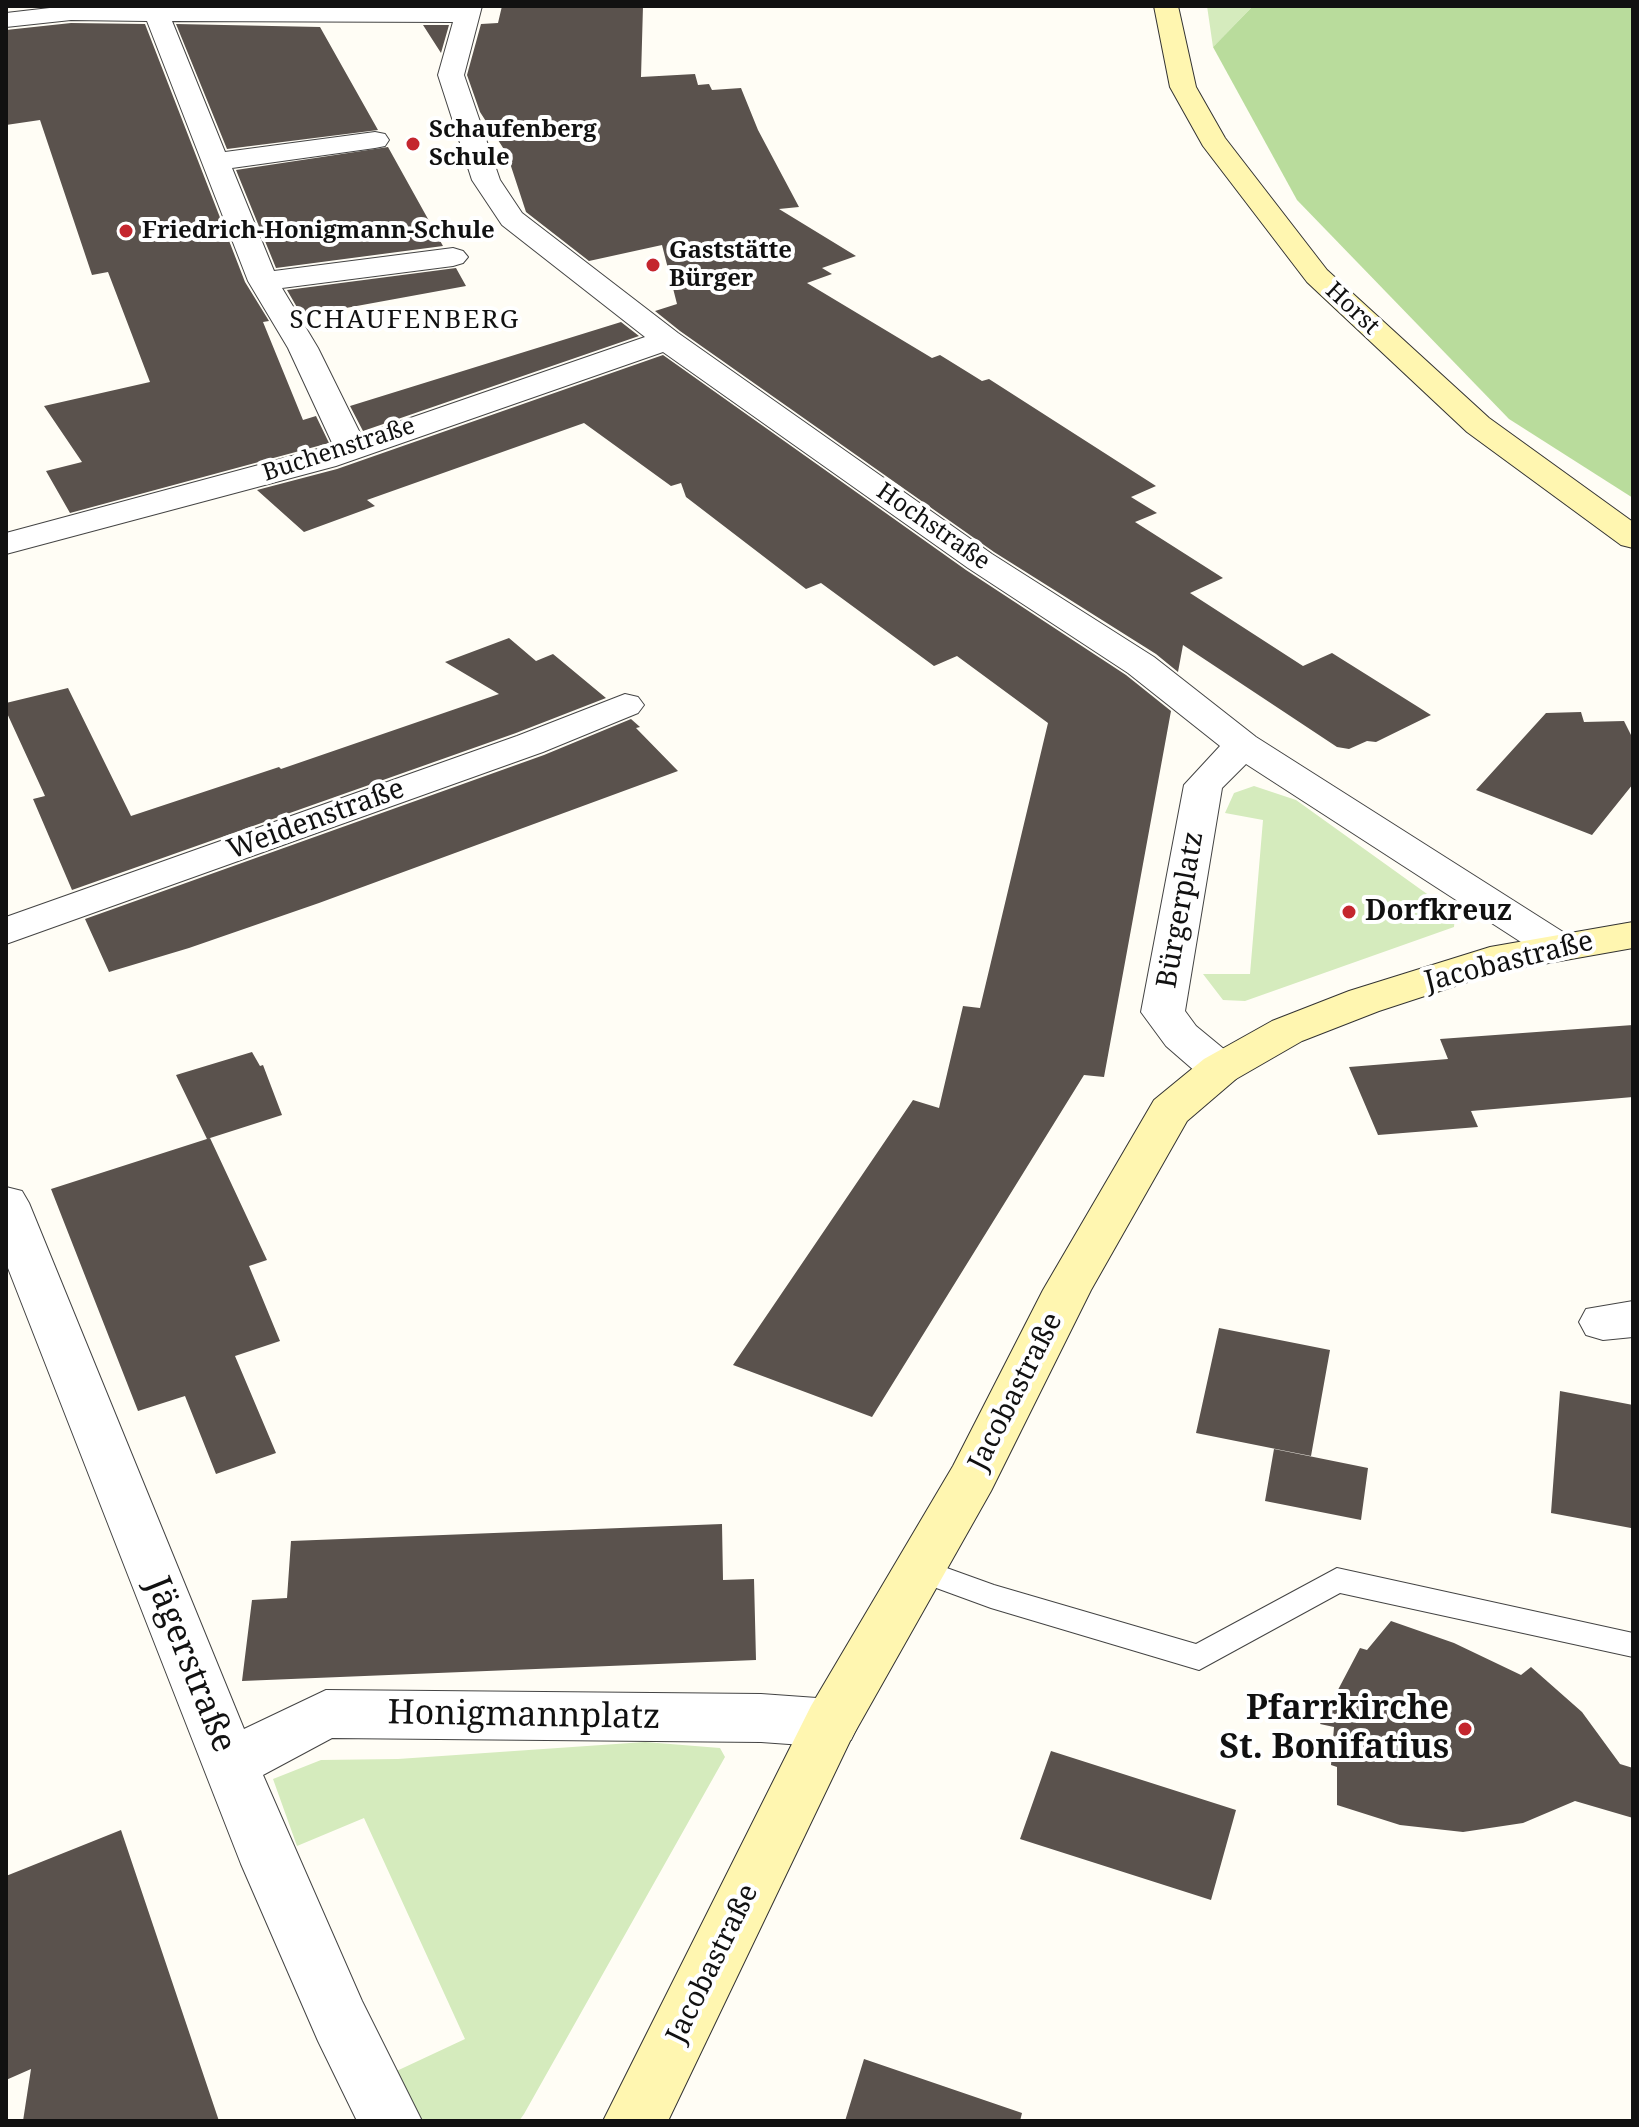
<!DOCTYPE html>
<meta charset="utf-8">
<style>
body{margin:0}
#map{position:relative;width:1639px;height:2127px;overflow:hidden;background:#fffdf5;font-family:"Noto Serif",serif}
canvas{display:block}
.frame{position:absolute;inset:0;border:8px solid #111;pointer-events:none}
</style>
<div id="map">
<canvas width="1639" height="2127"></canvas>
<div class="frame"></div>
</div>
<script>
const c = document.querySelector('canvas').getContext('2d');
c.lineJoin = 'round';
function fillPath(path, color) { c.fillStyle = color; c.fill(path, 'evenodd'); }
const poly = rows => new Path2D(rows.map(r => 'M' + r).join(''));
function strokePath(path, color, width, dash) { c.strokeStyle = color; c.lineWidth = width; c.lineCap = dash ? 'butt' : 'round'; c.setLineDash(dash || []); c.stroke(path); }
function drawText(font, color, halo, rows, align = 'center') {
  c.font = font + ' "Noto Serif",serif'; c.lineWidth = 8; c.setLineDash([]); c.textBaseline = 'middle'; c.strokeStyle = halo; c.fillStyle = color; for (const [text, x, y, turn = 0] of rows) {
    c.save(); c.translate(x, y); c.rotate((+turn || 0) * Math.PI / 180); c.textAlign = isNaN(turn) ? turn : align; if (halo) c.strokeText(text, 0, 0); c.fillText(text, 0, 0); c.restore();
  }
}
fillPath(poly([
 [1207,6,1253,6,1213,47],
 [1254,786,1296,800,1455,914,1454,927,1245,1001,1223,1000,1203,974,1250,974,1263,820,1225,813,1234,793],
 [645,1742,720,1748,725,1757,524,2114,519,2121,424,2121,400,2097,388,2075,465,2039,364,1818,297,1846,273,1779,321,1760,398,1759]
]), '#d5ebbd');
fillPath(poly([
 [1253,6,1633,6,1633,498,1509,419,1297,200,1213,47]
]), '#b9dc9c');
fillPath(poly([
 [502,6,643,6,641,77,695,74,698,85,709,84,712,90,741,88,758,130,799,207,779,209,856,256,822,268,832,274,807,283,932,358,940,355,982,381,989,379,1156,486,1131,497,1157,513,1135,522,1223,578,1190,593,1303,666,1332,653,1431,715,1376,742,1367,741,1349,749,1337,747,1183,645,1178,672,1156,654,994,552,680,331,655,311,677,304,662,245,589,261,526,212,507,154,480,112,467,75,481,24,498,23],
 [71,23,145,24,245,282,269,321,263,322,303,420,316,416,329,443,70,513,46,471,82,462,44,406,150,382,108,272,92,275,40,120,6,125,6,30],
 [176,24,320,27,378,130,227,149],
 [423,25,449,25,441,53],
 [388,147,443,246,276,268,236,170],
 [456,268,466,286,302,316,287,290],
 [621,322,639,336,363,431,350,406],
 [663,355,966,570,1126,675,1171,711,1104,1077,1084,1075,872,1417,733,1365,913,1100,939,1108,963,1006,980,1008,1048,723,957,656,934,666,821,583,806,589,686,497,681,483,671,486,584,423,367,500,375,506,304,532,257,490,337,469],
 [509,638,536,661,553,654,606,698,516,733,72,890,33,799,45,796,6,711,6,703,68,688,131,816,279,767,281,769,499,694,445,662],
 [1581,712,1584,722,1624,721,1633,739,1633,784,1592,835,1476,790,1546,713],
 [631,719,640,727,636,728,678,771,319,903,189,948,109,972,85,919,544,755],
 [1633,1025,1633,1097,1471,1111,1478,1127,1378,1135,1349,1067,1448,1059,1440,1039],
 [252,1052,260,1066,263,1065,282,1115,207,1139,176,1075],
 [210,1138,267,1260,249,1266,280,1341,235,1356,276,1453,216,1474,185,1396,138,1411,51,1189],
 [1219,1328,1330,1350,1311,1456,1196,1433],
 [1560,1391,1633,1405,1631,1528,1551,1513],
 [1274,1449,1368,1468,1361,1520,1265,1501],
 [722,1524,723,1580,754,1579,756,1660,242,1681,252,1600,287,1598,291,1541],
 [1391,1621,1454,1643,1521,1675,1531,1667,1582,1712,1620,1764,1633,1768,1633,1818,1575,1801,1523,1823,1463,1832,1400,1825,1337,1805,1337,1767,1331,1765,1334,1727,1320,1724,1360,1648,1367,1650],
 [1051,1751,1236,1810,1211,1900,1020,1839],
 [121,1830,219,2121,23,2121,31,2069,6,2080,6,1876],
 [864,2059,1022,2113,1020,2121,845,2121]
]), '#5a524d');
const lane = poly([
 [919,1558,994,1585,1196,1644,1337,1568,1633,1633,1633,1657,1340,1593,1199,1670,991,1608,909,1578,904,1570,909,1562,919,1558]
]);
const street = poly([
 [67,6,482,6,464,75,500,180,522,213,678,333,992,554,1154,657,1256,737,1571,937,1577,946,1571,955,1556,959,1541,955,1246,764,1222,788,1185,1011,1196,1026,1236,1059,1242,1069,1236,1079,1220,1084,1204,1079,1166,1046,1141,1012,1184,785,1220,746,1128,673,968,568,663,352,336,466,6,554,6,533,333,445,288,348,248,281,147,21,71,20,6,27,6,13,67,6],
 [172,21,453,22,438,75,472,180,502,225,645,337,361,435,318,348,282,288,453,266,463,263,468,257,463,251,453,248,274,271,232,168,375,148,385,146,389,140,385,134,375,132,225,152,172,21],
 [625,694,638,697,644,705,638,713,543,752,6,944,6,917,517,736,625,694],
 [6,1187,22,1191,29,1203,244,1729,326,1690,761,1694,831,1699,851,1706,859,1723,851,1740,831,1747,761,1742,332,1738,263,1775,362,2001,422,2121,357,2121,318,2041,241,1864,6,1263,6,1187],
 [1633,1301,1633,1337,1603,1340,1586,1335,1579,1322,1586,1309,1633,1301]
]);
const secondary = poly([
 [1154,6,1178,6,1196,87,1225,138,1327,270,1489,418,1633,522,1633,548,1621,545,1467,432,1307,282,1203,146,1170,87,1154,6],
 [1633,922,1633,948,1498,972,1379,1011,1302,1041,1236,1079,1187,1121,1091,1290,991,1491,851,1739,668,2121,603,2121,811,1706,953,1466,1043,1290,1154,1100,1204,1059,1272,1021,1349,991,1490,947,1633,922]
]);
strokePath(lane, '#444', 2);
strokePath(street, '#444', 2);
strokePath(secondary, '#333', 2);
fillPath(lane, '#fff');
fillPath(street, '#fff');
fillPath(secondary, '#fff6b0');
for (const [x, y, r, color] of [
 [413,144,8,"#c4262e"],
 [126,231,8,"#c4262e"],
 [653,265,8,"#c4262e"],
 [1349,912,8,"#c4262e"],
 [1465,1729,8,"#c4262e"]
]) { const dot = new Path2D(); dot.arc(x, y, r, 0, 2 * Math.PI); c.fillStyle = color; c.fill(dot); strokePath(dot, '#fff', 3); }
drawText('bold 24px', '#111', '#fff', [
 ["Schaufenberg",429,130],
 ["Schule",429,158],
 ["Friedrich-Honigmann-Schule",142,231],
 ["Gaststätte",669,251],
 ["Bürger",669,279]
], 'left');
drawText('24px', '#111', '#fff', [
 ["Horst",1352,309,43],
 ["Buchenstraße",339,450,-18],
 ["Hochstraße",933,527,35]
]);
c.letterSpacing = '2px';
drawText('26px', '#111', '#fff', [
 ["SCHAUFENBERG",405,321]
]);
c.letterSpacing = '0px';
drawText('28px', '#111', '#fff', [
 ["Weidenstraße",316,820,-20],
 ["Bürgerplatz",1181,910,-80],
 ["Jacobastraße",1509,962,-14],
 ["Jacobastraße",1016,1392,-63],
 ["Jacobastraße",713,1964,-64]
]);
drawText('bold 28px', '#111', '#fff', [
 ["Dorfkreuz",1365,912]
], 'left');
drawText('34px', '#111', '#fff', [
 ["Jägerstraße",190,1665,68],
 ["Honigmannplatz",524,1716,1]
]);
drawText('bold 34px', '#111', '#fff', [
 ["Pfarrkirche",1449,1709],
 ["St. Bonifatius",1449,1748]
], 'right');
</script>
